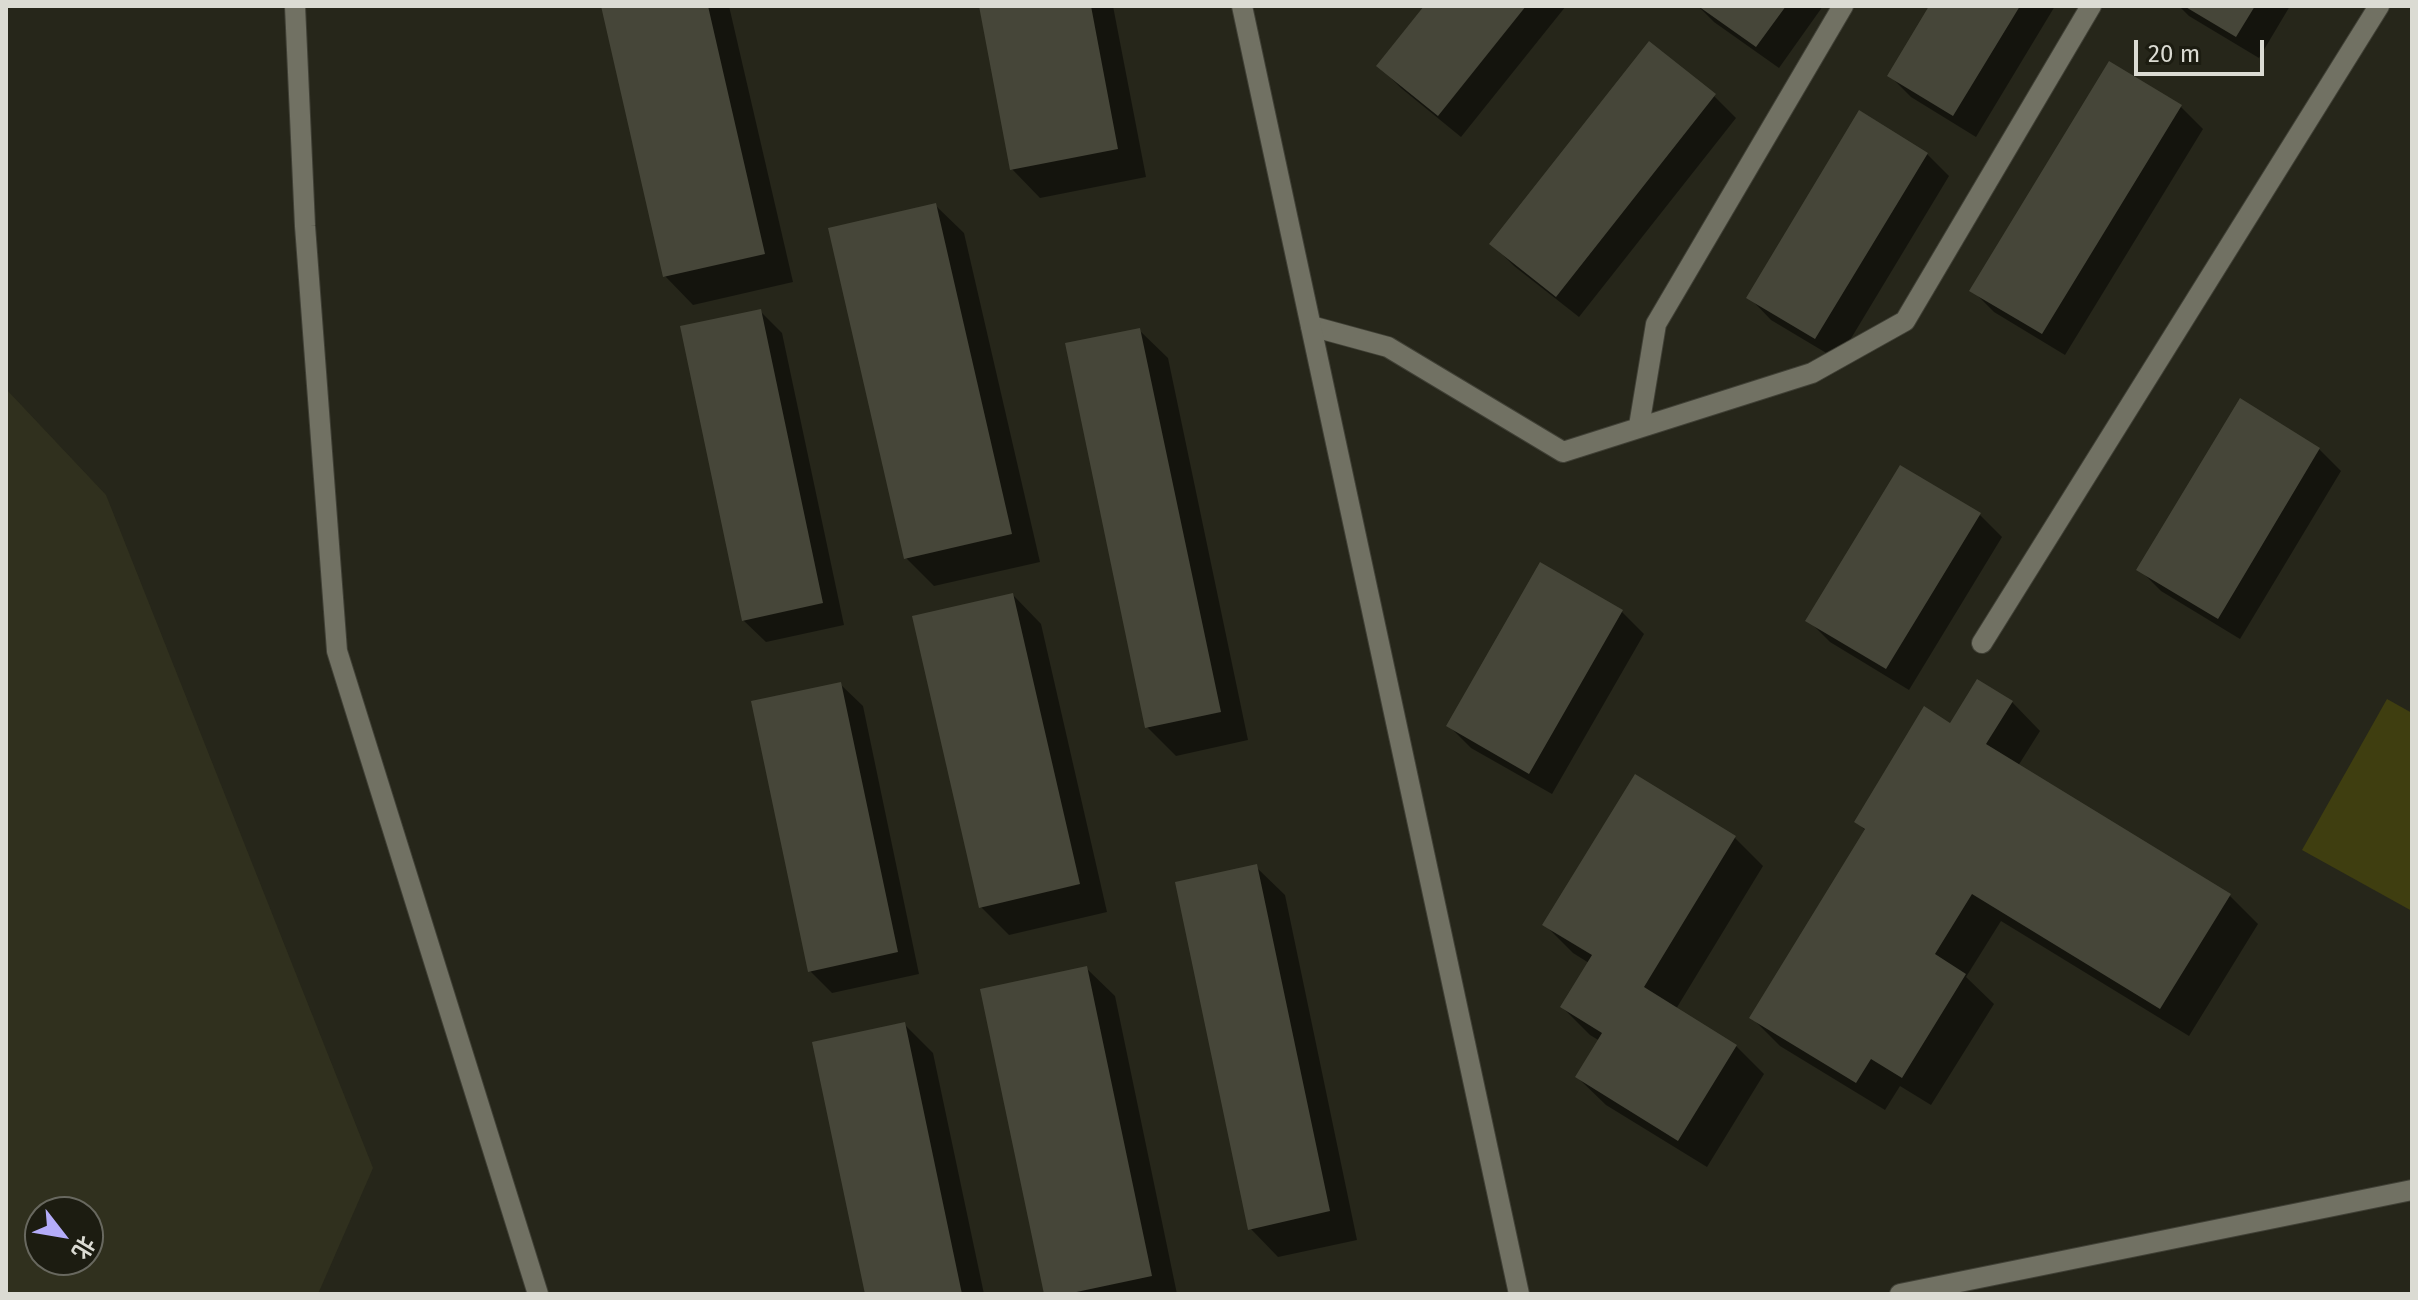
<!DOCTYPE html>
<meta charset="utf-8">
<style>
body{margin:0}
#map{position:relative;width:2418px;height:1300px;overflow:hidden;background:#26261a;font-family:"Fira Sans","Noto Sans SC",sans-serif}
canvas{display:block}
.frame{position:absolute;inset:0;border:8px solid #dbdbd3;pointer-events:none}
.north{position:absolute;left:24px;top:1196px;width:80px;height:80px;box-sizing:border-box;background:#1c1c11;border:2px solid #68685f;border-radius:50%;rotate:121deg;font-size:22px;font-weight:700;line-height:32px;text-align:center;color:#dbdbd3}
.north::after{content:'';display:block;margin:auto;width:28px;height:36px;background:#b4acf9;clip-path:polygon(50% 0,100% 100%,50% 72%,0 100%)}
.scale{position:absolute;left:2134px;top:40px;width:130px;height:36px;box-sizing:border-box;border:4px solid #dbdbd3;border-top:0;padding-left:10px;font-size:24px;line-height:28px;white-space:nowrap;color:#dbdbd3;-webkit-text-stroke:6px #1c1c11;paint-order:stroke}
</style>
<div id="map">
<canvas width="2418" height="1300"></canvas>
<div class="frame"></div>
<div class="north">北</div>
<div class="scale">20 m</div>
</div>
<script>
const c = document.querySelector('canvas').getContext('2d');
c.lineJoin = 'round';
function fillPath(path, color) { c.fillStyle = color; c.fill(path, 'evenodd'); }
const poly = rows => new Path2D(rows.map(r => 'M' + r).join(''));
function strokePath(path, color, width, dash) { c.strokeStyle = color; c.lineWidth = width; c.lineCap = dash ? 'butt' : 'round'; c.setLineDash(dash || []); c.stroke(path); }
fillPath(poly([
 [6,389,106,495,373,1168,318,1294,6,1294],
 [40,1212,88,1212,88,1260,40,1260]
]), '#30301e');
fillPath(poly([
 [2387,699,2412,713,2412,911,2302,850]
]), '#3f3e10');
fillPath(poly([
 [603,6,729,6,793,282,693,305,665,276],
 [981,6,1113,6,1146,177,1040,198,1012,169],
 [1427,6,1566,6,1461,137,1401,88,1379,66],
 [1698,6,1823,6,1779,68,1714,22],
 [1931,6,2055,6,1976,137,1911,97,1889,75],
 [2179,6,2290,6,2259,58,2189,16],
 [1714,96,1736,118,1579,317,1514,266,1492,244],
 [2180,106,2203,129,2065,355,1994,312,1972,290],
 [1860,113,1927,154,1949,176,1838,360,1771,320,1749,297],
 [935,205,964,233,1040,562,934,586,906,558],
 [760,311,782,333,844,625,766,642,743,620],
 [1139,330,1168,358,1248,740,1176,756,1147,727],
 [2319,449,2341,471,2240,639,2161,591,2139,569],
 [1980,515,2002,537,1909,690,1830,642,1808,620],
 [1013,595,1041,624,1107,912,1009,935,981,907],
 [1621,611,1644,634,1552,794,1471,748,1449,726],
 [840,684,863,706,919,974,832,993,810,971],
 [2012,702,2040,731,2018,766,2229,895,2258,924,2189,1036,2001,921,1966,977,1994,1004,1931,1105,1900,1086,1885,1110,1780,1046,1752,1018,1866,831,1856,821,1951,725],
 [1636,777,1735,838,1763,866,1676,1009,1736,1046,1764,1074,1707,1167,1606,1105,1577,1077,1600,1041,1590,1035,1562,1007,1589,963,1573,953,1545,925],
 [1256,867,1285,895,1357,1240,1278,1257,1250,1228],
 [1086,968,1115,996,1177,1294,1046,1294],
 [904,1024,933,1053,984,1294,867,1294]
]), '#0007');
fillPath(poly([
 [601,6,708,6,765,254,663,277],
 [979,6,1091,6,1118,149,1010,170],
 [1424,6,1526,6,1438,116,1376,66],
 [1698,6,1786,6,1756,47],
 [1929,6,2020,6,1953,116,1887,76],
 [2184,6,2255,6,2236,37],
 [1649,41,1716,94,1556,297,1489,244],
 [2109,61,2182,105,2042,334,1969,291],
 [1859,110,1928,153,1815,339,1746,298],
 [936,203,1012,534,904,559,828,228],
 [761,309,823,603,742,621,680,326],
 [1140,328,1221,712,1145,728,1065,343],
 [2240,398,2320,448,2218,619,2136,570],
 [1900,465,1981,513,1886,669,1805,621],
 [1540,562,1623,610,1529,774,1446,726],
 [1013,593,1080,884,979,908,912,616],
 [1977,679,2013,701,1986,744,2231,894,2160,1009,1972,894,1935,954,1966,974,1902,1078,1871,1059,1856,1083,1749,1018,1865,829,1854,822,1924,706,1950,723],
 [841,682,898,952,808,972,751,701],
 [1635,774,1736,836,1644,987,1737,1045,1678,1141,1575,1077,1602,1033,1560,1007,1592,955,1542,925],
 [1257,864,1330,1211,1248,1230,1175,882],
 [1087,966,1152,1276,1067,1294,1044,1294,980,989],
 [905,1022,962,1294,865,1294,812,1042]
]), '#464639');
const lane = poly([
 [1311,326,1388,347,1563,452,1812,373,1905,321,2091,6],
 [1639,426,1656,324,1843,6],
 [1982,643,2379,6]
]);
const street = poly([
 [295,6,305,226,337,651,538,1294],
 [1242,6,1519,1294],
 [1900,1294,2412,1190]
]);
strokePath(lane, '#404036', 22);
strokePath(street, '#404036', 22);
strokePath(lane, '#717163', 20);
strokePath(street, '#717163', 20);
</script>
